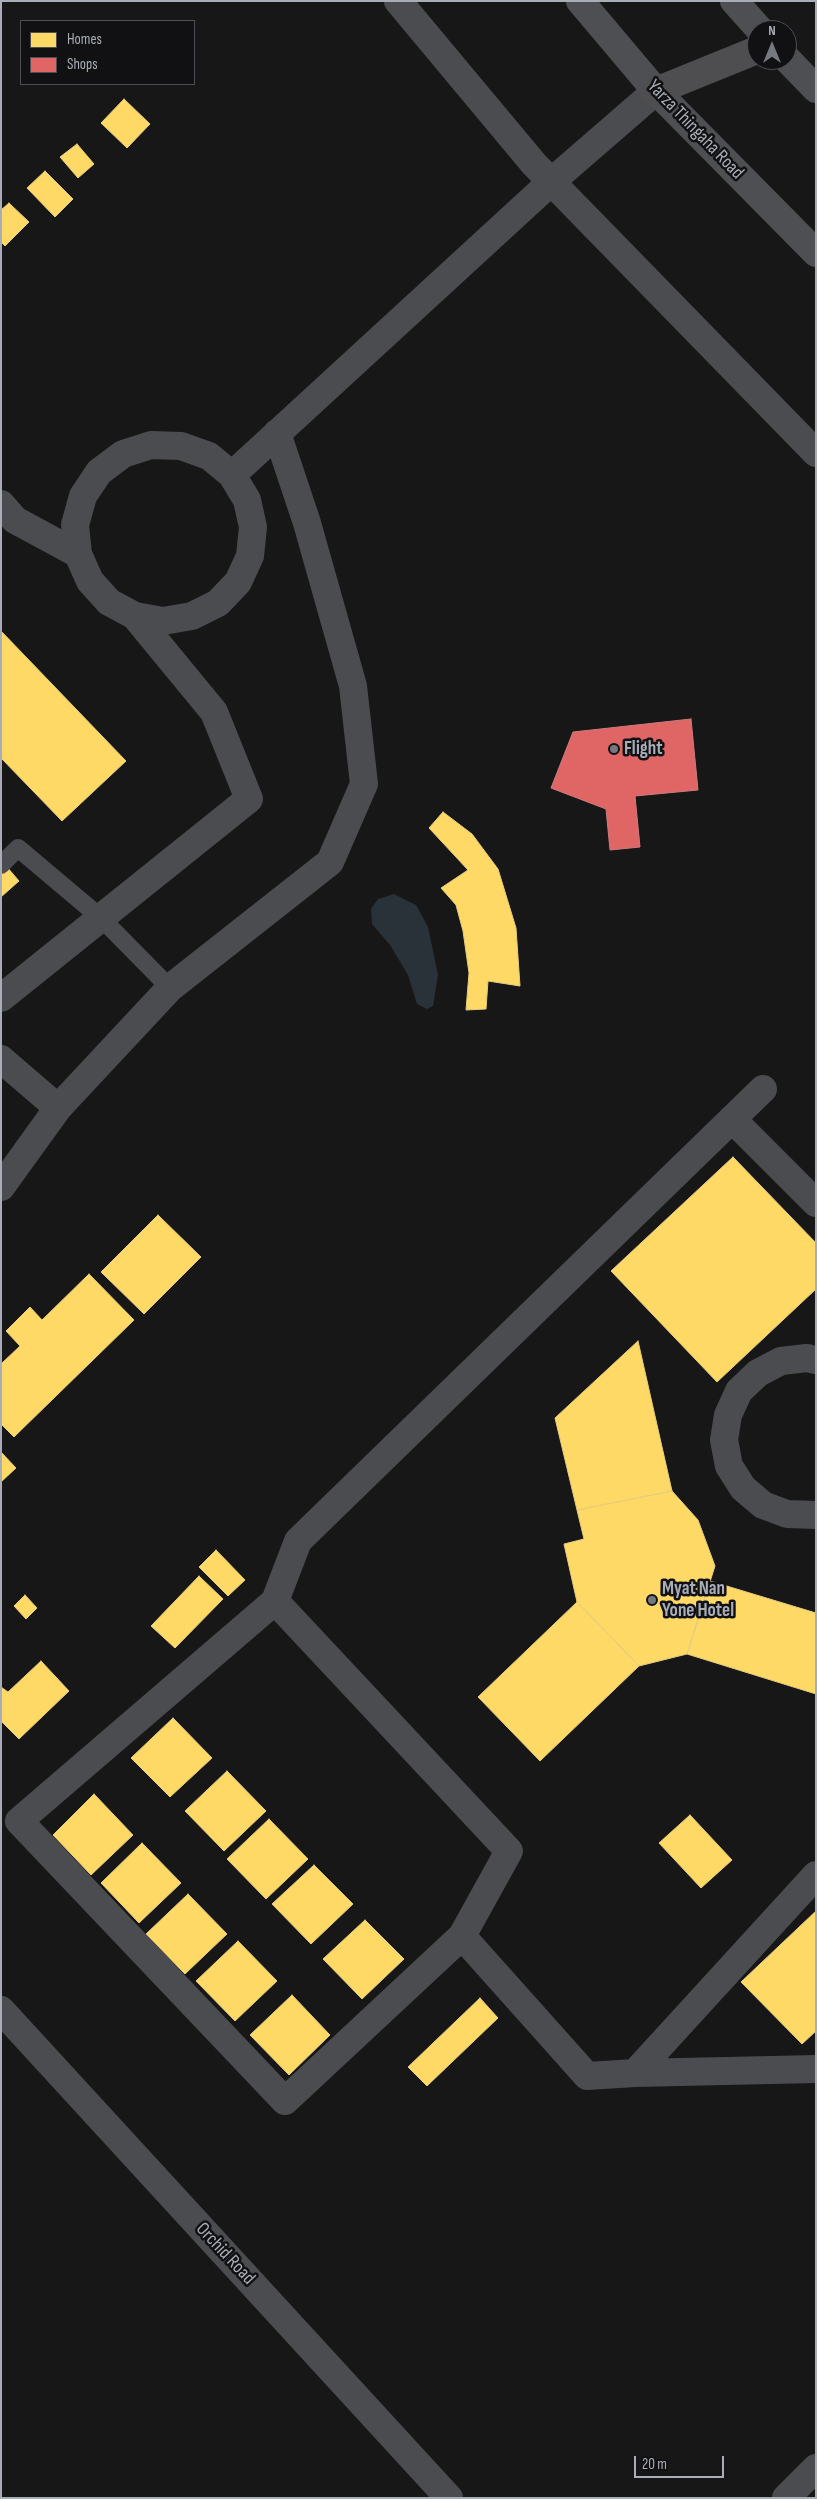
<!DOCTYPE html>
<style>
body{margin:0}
#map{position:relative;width:817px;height:2499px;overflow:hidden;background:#171717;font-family:"Sofia Sans Condensed",sans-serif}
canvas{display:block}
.frame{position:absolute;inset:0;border:2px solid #a8adb8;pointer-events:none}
.legend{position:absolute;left:20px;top:20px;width:175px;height:65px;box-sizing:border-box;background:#111113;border:1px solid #4d4f55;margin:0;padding:6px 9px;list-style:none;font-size:15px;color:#a8adb8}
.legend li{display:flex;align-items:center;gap:10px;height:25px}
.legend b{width:25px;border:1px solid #4d4f55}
.north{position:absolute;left:747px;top:20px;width:50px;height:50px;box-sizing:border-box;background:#111113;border:1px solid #4d4f55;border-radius:50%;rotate:0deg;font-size:14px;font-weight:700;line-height:20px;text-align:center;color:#a8adb8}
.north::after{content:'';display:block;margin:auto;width:18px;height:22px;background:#757880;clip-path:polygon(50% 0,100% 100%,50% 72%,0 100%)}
.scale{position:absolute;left:634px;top:2456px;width:90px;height:22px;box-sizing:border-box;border:2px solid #a8adb8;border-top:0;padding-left:6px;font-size:15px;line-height:18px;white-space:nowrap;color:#a8adb8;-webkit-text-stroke:4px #111113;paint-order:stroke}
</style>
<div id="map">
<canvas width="817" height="2499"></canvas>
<div class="frame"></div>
<ul class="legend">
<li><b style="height:14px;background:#ffd966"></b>Homes</li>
<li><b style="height:14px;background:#e06666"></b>Shops</li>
</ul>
<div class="north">N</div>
<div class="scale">20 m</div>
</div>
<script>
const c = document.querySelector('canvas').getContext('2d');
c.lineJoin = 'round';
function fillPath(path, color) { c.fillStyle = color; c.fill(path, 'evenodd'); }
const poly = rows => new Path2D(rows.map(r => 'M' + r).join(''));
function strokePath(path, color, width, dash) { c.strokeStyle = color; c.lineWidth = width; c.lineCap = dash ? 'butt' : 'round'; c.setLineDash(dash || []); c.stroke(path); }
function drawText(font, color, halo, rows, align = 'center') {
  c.font = font + ' "Sofia Sans Condensed",sans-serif'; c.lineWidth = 5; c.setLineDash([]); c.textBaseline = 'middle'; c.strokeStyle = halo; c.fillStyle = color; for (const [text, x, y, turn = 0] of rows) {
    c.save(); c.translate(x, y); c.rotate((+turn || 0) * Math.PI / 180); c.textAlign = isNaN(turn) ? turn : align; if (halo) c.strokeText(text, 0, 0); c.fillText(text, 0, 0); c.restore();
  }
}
fillPath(poly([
 [394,894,416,905,428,927,438,975,433,1006,427,1009,417,1004,408,975,390,945,372,924,371,909,378,899]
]), '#2a3239');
const homes = poly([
 [124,99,150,124,127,148,101,123,124,99],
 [77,144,94,164,78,178,60,157,77,144],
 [45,171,73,199,55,217,27,188,45,171],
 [9,203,29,222,5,246,1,242,1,210,9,203],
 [1,631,126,761,62,821,1,758,1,631],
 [443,812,472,834,498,869,516,928,520,986,488,981,486,1009,466,1010,469,973,463,931,456,905,441,888,468,870,429,828,443,812],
 [1,860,19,881,1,897,1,860],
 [733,1157,816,1243,816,1289,717,1382,611,1271,733,1157],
 [158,1215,201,1257,144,1314,101,1272,158,1215],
 [89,1274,134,1320,14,1437,1,1424,1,1364,20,1346,6,1331,30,1307,42,1320,89,1274],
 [638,1341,672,1491,577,1510,555,1418,638,1341],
 [1,1452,16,1468,1,1482,1,1452],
 [672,1491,698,1520,715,1566,687,1654,639,1666,577,1602,564,1544,584,1539,577,1510,672,1491],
 [216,1550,245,1580,228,1596,199,1567,216,1550],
 [199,1576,223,1599,175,1648,151,1626,199,1576],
 [710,1581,816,1613,816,1694,687,1654,710,1581],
 [25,1595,37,1608,26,1619,14,1606,25,1595],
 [577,1602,639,1666,540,1761,478,1697,577,1602],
 [41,1661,69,1691,19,1739,1,1721,1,1687,8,1692,41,1661],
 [173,1718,212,1758,170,1797,131,1758,173,1718],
 [227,1771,266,1811,224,1851,185,1811,227,1771],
 [94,1794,133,1835,91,1875,53,1835,94,1794],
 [690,1815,732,1860,701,1888,659,1843,690,1815],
 [269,1819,308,1859,266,1899,227,1859,269,1819],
 [142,1843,181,1883,139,1923,101,1883,142,1843],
 [314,1865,353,1904,311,1944,272,1904,314,1865],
 [188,1894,227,1934,185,1974,146,1934,188,1894],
 [816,1911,816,2031,802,2044,741,1982,816,1911],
 [365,1920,404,1959,362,1999,323,1959,365,1920],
 [238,1941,277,1981,235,2021,196,1981,238,1941],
 [292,1995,330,2035,289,2075,250,2035,292,1995],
 [480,1998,498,2018,427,2086,408,2067,480,1998]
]);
fillPath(homes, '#ffd966');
strokePath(homes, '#e5cc7f', 1);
const shops = poly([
 [691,719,698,790,635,796,640,847,610,850,606,809,551,788,573,732,691,719]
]);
fillPath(shops, '#e06666');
strokePath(shops, '#cf7b7f', 1);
strokePath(poly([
 [1,865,18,848,101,918,170,988]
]), '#4b4c50', 18);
strokePath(poly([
 [398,1,534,164,816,453],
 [232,475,551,182,656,91],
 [1,504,15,520,78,554],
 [1,998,249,799,214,712,135,616,109,602,90,581,78,554,75,525,83,496,99,472,123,454,151,445,181,446,209,456,232,475,247,500,253,527,250,556,238,582,218,603,192,616,163,621,135,616],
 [1,1059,58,1108,1,1187],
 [763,1089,298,1541,275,1601,19,1821,285,2101,462,1936,587,2076,635,2073,816,1875],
 [58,1108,170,988,330,862,364,784,353,686,307,523,277,433],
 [732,1119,816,1203],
 [816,1360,807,1358,781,1361,758,1373,739,1391,728,1415,724,1440,729,1466,743,1488,763,1505,787,1514,816,1515],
 [275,1601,509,1851,462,1936],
 [1,2010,449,2498],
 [635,2073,816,2069],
 [786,2498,816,2468]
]), '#4b4c50', 28);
strokePath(poly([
 [580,1,656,91,816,253],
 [734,1,760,30],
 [787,59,816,89]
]), '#4d4f52', 28);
strokePath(poly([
 [656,91,757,50]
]), '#4e4e51', 28);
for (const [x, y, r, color] of [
 [614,749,5,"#757880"],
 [652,1600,5,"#757880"]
]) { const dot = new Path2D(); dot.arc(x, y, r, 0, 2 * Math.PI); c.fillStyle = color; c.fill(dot); strokePath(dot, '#111113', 2); }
drawText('19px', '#a8adb8', '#111113', [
 ["Yarza Thingaha Road",695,130,46],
 ["Orchid Road",225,2254,47]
]);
drawText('bold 19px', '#a8adb8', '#111113', [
 ["Flight",624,749],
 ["Myat Nan",662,1589],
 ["Yone Hotel",662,1611]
], 'left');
</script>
